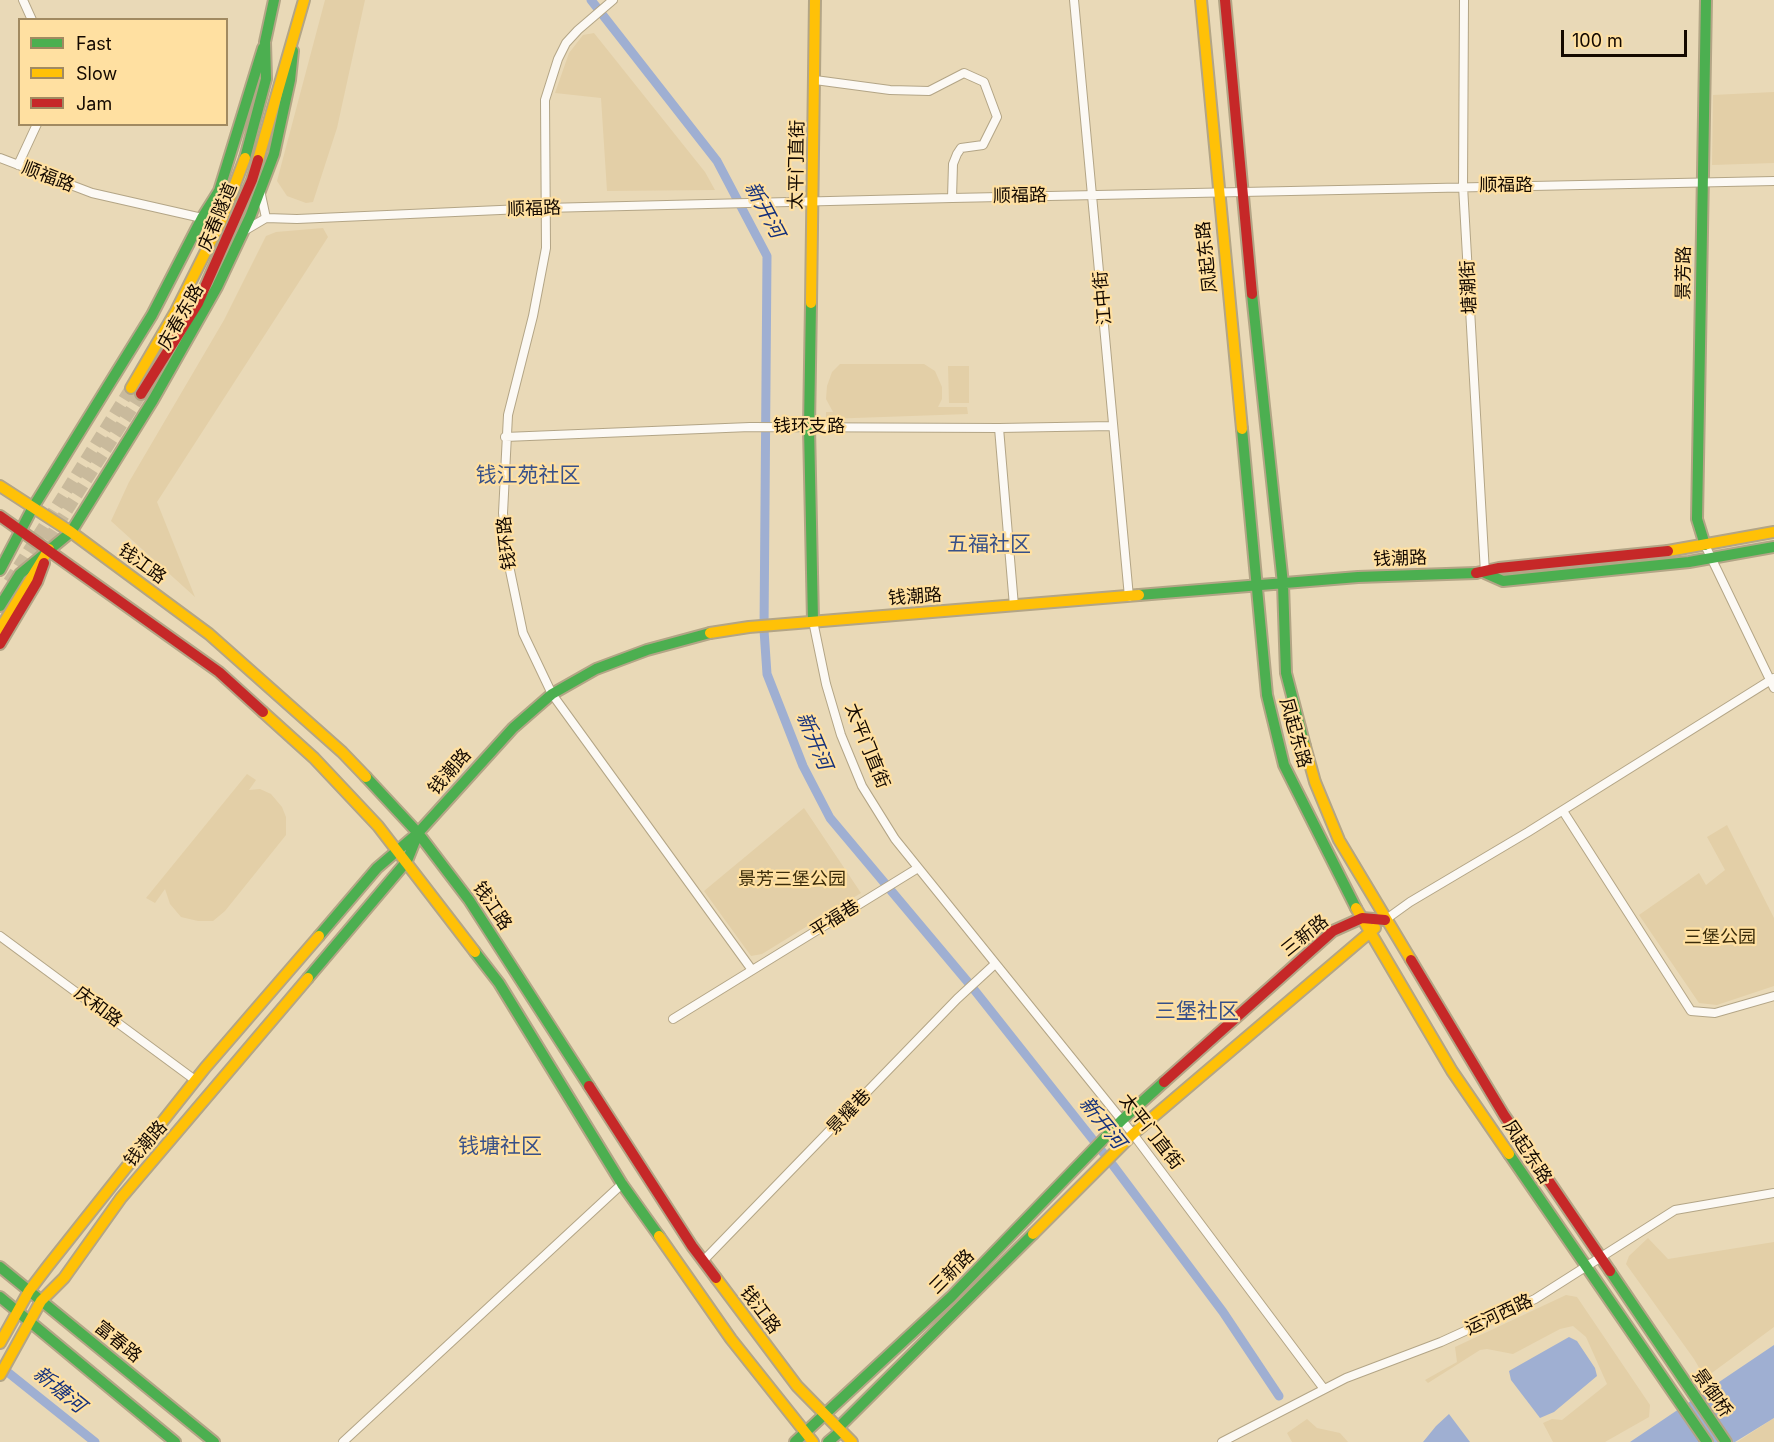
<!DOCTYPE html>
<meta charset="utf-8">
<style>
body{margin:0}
#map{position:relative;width:1774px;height:1442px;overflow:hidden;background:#e9d9b7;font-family:Inter,sans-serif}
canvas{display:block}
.legend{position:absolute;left:18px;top:18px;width:210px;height:108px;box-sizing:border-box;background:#ffe0a1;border:2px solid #a18a61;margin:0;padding:8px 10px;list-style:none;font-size:18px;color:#140900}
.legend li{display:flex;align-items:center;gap:12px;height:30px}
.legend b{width:30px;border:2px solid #a18a61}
.scale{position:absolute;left:1561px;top:30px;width:126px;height:27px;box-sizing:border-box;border:3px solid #140900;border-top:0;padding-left:8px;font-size:18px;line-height:21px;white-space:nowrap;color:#140900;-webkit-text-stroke:4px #ffe0a1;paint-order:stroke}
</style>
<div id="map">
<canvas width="1774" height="1442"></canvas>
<ul class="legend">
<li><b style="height:8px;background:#4caf50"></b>Fast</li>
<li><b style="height:8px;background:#ffc107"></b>Slow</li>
<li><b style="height:8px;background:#c62828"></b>Jam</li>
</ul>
<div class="scale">100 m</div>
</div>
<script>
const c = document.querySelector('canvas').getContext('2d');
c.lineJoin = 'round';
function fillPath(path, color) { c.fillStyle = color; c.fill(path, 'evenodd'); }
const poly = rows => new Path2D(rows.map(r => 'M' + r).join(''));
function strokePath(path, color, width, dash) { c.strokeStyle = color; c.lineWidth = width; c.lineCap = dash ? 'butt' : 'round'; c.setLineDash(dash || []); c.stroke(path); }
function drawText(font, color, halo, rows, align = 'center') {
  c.font = font + ' Inter,"Noto Sans SC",sans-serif'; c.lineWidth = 4.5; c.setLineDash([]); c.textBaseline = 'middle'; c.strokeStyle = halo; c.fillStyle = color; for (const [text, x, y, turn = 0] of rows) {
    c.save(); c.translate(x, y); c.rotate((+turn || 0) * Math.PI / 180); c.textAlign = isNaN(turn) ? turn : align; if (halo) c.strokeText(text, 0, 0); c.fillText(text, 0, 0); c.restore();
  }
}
fillPath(poly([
 [325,0,365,0,337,128,313,202,306,203,287,196,277,181],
 [594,33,705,172,715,190,607,191,601,98,555,93,569,53,583,35],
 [1774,92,1774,163,1712,165,1713,95],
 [323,228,328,237,157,502,195,597,111,521,129,482,224,320,266,236,276,232],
 [840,364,924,364,935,371,942,387,942,399,938,407,967,407,968,414,826,419,826,412,833,412,826,399,827,386,832,372],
 [948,366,969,366,969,403,949,403],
 [247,774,256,780,249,790,260,789,271,794,282,807,286,817,286,835,225,911,213,921,198,921,181,917,170,904,165,889,155,903,146,898],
 [804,808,861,893,762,954,751,956,704,891],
 [1727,825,1774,918,1774,986,1717,1005,1699,1003,1639,915,1699,873,1706,885,1725,870,1707,837],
 [1648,1238,1668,1259,1774,1242,1774,1327,1705,1378,1694,1359,1626,1264,1629,1256],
 [1566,1295,1577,1297,1650,1405,1649,1417,1605,1442,1553,1442,1543,1423,1552,1419,1562,1420,1607,1384,1586,1337,1573,1326,1560,1329,1513,1354,1487,1349,1480,1350,1428,1383,1425,1380,1457,1362,1455,1347],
 [1774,1418,1774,1442,1737,1442],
 [1307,1419,1317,1428,1340,1433,1348,1442,1292,1442,1287,1433]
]), '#e3cfa7');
fillPath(poly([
 [1569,1337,1577,1341,1595,1368,1597,1376,1554,1412,1540,1418,1511,1380,1509,1371],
 [1774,1345,1774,1418,1735,1442,1630,1442],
 [1449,1414,1470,1442,1423,1442,1436,1426]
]), '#9fafd2');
strokePath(poly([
 [591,0,717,161,767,256,764,630,767,674,803,766,830,818,972,987,1109,1160,1223,1312,1279,1396],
 [0,1366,95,1442]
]), '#9fafd2', 9);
strokePath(poly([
 [38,556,141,394],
 [9,582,131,388]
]), '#c9ba9c', 12, [12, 6]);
const street = poly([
 [23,0,32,20],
 [613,0,578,30,566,43,558,59,545,100,546,248,533,316,508,415,503,513,507,556,523,633,552,694,752,970],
 [1074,0,1129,597],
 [1464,0,1463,186,1485,573],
 [815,80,890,90,929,91,964,73,984,82,997,117,983,145,961,148,957,154,953,164,952,198],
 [0,158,92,193,202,218],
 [18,165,37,124],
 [260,190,266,218],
 [266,218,297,219,545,208,952,198,1774,181],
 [244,231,266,218],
 [999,428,1014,606],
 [505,437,750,427,999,428,1113,426],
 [1705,545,1774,688],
 [813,621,826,684,841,735,862,786,895,839,1133,1134,1324,1389],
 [1563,811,1691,1011,1715,1013,1774,996],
 [1385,920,1410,902,1528,832,1774,678],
 [0,936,195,1080],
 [673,1019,918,868],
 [703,1261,957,999,995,964],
 [343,1442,622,1184],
 [1222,1442,1346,1378,1441,1342,1535,1299,1675,1210,1774,1193]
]);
const fast = poly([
 [245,158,266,79,265,42,274,0],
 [1252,294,1283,584,1286,673,1305,746],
 [811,303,809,427,813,621],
 [1242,429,1267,695,1284,765,1356,908],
 [1705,545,1697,519,1706,0],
 [0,569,2,566],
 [0,570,32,509,152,315,202,218,219,191,263,48],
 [1485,573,1503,581,1689,562,1774,547],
 [1139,595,1358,577,1476,573],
 [0,606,20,574,71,532,153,400,217,287,250,217,274,154,290,80,293,51],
 [366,777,418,833,469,900,589,1086],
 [319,936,377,868,418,833,513,728,552,694,596,669,647,650,710,633],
 [475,952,499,983,622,1184,659,1236],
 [308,978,407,861,417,836],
 [1509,1154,1707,1442],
 [0,1267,214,1442],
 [1610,1271,1726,1442],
 [0,1297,175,1442],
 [838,1428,1033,1234],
 [795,1442,951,1297,1122,1120,1164,1082],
 [828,1442,841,1431]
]);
const slow = poly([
 [1201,0,1242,429],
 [258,160,304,0],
 [811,303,815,0],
 [131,388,176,311,221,221,245,158],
 [0,486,71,532,209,634,342,752,366,777],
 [1668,551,1774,532],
 [0,629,49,549],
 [710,633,749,627,1139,595],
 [263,712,314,758,378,826,475,952],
 [1305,746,1315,782,1339,840,1411,960],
 [1356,908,1452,1071,1509,1154],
 [1033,1234,1133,1134,1375,928],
 [659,1236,731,1339,813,1442],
 [716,1278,797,1386,852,1442],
 [0,1343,29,1291,48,1266,205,1068,319,936],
 [0,1375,41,1301,64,1278,121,1198,308,978]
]);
const jam = poly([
 [1225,0,1252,294],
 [141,394,198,303,252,180,258,160],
 [0,516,219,672,263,712],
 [1476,573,1499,568,1668,551],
 [0,644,37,582,44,563],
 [1411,960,1504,1115,1610,1271],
 [1164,1082,1333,931,1362,918,1385,920],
 [589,1086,692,1246,716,1278]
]);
strokePath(street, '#b3a586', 10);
strokePath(fast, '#b3a586', 14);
strokePath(slow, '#b3a586', 14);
strokePath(jam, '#b3a586', 14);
strokePath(street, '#fcf9f4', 8);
strokePath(fast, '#4caf50', 10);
strokePath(slow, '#ffc107', 10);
strokePath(jam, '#c62828', 10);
drawText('18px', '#140900', '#ffe0a1', [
 ["太平门直街",797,165,-89],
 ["顺福路",48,177,21],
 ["顺福路",1506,186],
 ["顺福路",1020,196,-1],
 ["顺福路",534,209,-2],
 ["庆春隧道",218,217,-67],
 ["凤起东路",1207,257,-96],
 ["景芳路",1684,273,-89],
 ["塘潮街",1469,287,-93],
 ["江中街",1103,298,-95],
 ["庆春东路",181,317,-60],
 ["钱环支路",809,427],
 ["钱环路",507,543,-96],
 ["钱潮路",1400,559,-2],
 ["钱江路",142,564,36],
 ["钱潮路",915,597,-4],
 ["凤起东路",1295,733,74],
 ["太平门直街",867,746,68],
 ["钱潮路",450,772,-49],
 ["钱江路",492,906,56],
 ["平福巷",835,919,-32],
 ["三新路",1305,936,-39],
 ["庆和路",98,1007,37],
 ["景耀巷",849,1112,-46],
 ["太平门直街",1151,1132,52],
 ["钱潮路",146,1144,-49],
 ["凤起东路",1527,1152,56],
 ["三新路",952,1272,-45],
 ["钱江路",760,1310,53],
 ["运河西路",1499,1315,-25],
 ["富春路",118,1342,39],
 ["景御桥",1712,1393,55]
]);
drawText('18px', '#3b2c0a', '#ffe0a1', [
 ["景芳三堡公园",792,880],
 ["三堡公园",1720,938]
]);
drawText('italic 20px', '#15317c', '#ffe0a1', [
 ["新开河",764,210,62],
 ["新开河",814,741,67],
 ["新开河",1102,1123,51],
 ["新塘河",59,1390,39]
]);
drawText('21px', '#375089', '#ffe0a1', [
 ["钱江苑社区",528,476],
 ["五福社区",989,545],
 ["三堡社区",1197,1012],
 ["钱塘社区",500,1147]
]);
</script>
